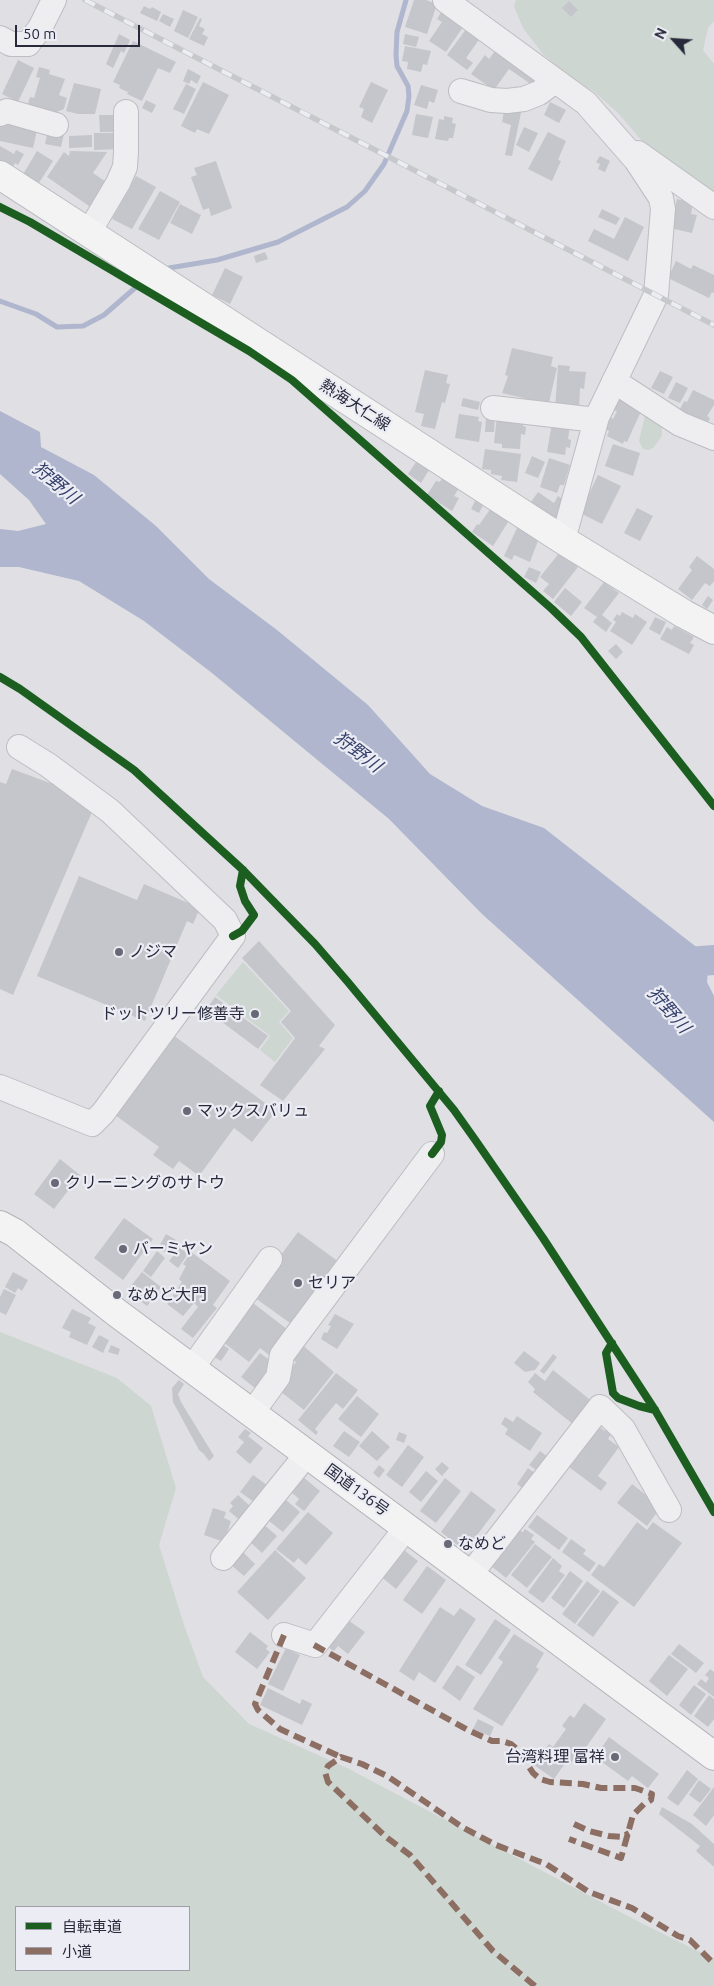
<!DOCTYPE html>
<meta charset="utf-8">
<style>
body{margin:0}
#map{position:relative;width:714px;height:1986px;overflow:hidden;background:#dfdfe4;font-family:Ubuntu,"Noto Sans JP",sans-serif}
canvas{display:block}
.legend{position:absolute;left:15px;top:1906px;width:175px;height:65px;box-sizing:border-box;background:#ecedf4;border:1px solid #9e9faa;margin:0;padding:6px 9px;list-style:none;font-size:15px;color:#282a3b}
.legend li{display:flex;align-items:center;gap:10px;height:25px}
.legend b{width:25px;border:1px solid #9e9faa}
.north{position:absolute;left:649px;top:15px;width:50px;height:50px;-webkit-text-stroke:4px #ecedf4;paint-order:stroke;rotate:296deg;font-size:14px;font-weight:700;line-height:20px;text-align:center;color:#282a3b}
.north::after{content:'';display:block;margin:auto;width:18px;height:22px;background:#282a3b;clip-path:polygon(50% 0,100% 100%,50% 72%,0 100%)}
.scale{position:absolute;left:15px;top:25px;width:125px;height:22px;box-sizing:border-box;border:2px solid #282a3b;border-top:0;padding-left:6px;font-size:15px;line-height:18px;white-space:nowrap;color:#282a3b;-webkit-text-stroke:4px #ecedf4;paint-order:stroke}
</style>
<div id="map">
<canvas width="714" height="1986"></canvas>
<ul class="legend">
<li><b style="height:6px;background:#1b5e20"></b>自転車道</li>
<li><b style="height:6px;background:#8d6e63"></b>小道</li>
</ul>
<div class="north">N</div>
<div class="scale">50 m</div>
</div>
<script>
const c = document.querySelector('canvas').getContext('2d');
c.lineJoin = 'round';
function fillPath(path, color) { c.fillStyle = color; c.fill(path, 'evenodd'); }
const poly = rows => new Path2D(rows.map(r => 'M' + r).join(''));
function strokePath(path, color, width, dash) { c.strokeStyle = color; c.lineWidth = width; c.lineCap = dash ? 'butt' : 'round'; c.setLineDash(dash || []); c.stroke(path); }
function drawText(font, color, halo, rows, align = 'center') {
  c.font = font + ' Ubuntu,"Noto Sans JP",sans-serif'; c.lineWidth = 4.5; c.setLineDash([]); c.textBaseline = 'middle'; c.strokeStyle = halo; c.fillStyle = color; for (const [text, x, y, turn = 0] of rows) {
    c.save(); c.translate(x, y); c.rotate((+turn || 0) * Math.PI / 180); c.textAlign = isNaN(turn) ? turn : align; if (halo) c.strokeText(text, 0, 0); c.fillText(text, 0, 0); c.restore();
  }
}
fillPath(poly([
 [516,0,714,0,714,21,708,28,703,50,714,64,714,200,661,163,618,113,593,91,568,76,543,54,523,28,514,6],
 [645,416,657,420,662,429,662,436,654,447,649,450,643,449,639,441],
 [243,962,289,1011,279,1022,293,1038,275,1062,260,1050,270,1036,216,995],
 [0,1332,117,1378,151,1406,176,1488,159,1545,184,1625,203,1677,249,1724,347,1768,641,1923,714,1959,714,1986,0,1986],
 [16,1907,189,1907,189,1970,16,1970]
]), '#cdd6d0');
fillPath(poly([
 [0,411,40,432,41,447,94,475,156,526,209,579,277,630,368,705,430,774,482,806,544,828,704,953,708,969,707,982,714,996,714,1122,482,914,389,819,212,673,144,621,79,581,19,567,0,567,0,529,18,531,46,524,29,500,0,474]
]), '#afb6cd');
strokePath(poly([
 [163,271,169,268,217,260,278,242,347,207,365,191,384,164,407,111,409,96,408,86,397,66,396,55,397,32,406,0],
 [0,301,36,314,57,327,83,326,104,315,135,288,147,281]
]), '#afb6cd', 5);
strokePath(poly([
 [665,964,714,960]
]), '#afb6cd', 30);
fillPath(poly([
 [414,0,426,0,437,4,427,34,405,27],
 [569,1,578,10,571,17,562,8],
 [144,6,150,9,152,7,161,12,157,21,140,13],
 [443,9,465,24,446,52,429,41,442,22,437,19],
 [183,10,198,17,188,38,174,31],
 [163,14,174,19,170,27,159,21],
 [200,18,202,19,199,26,205,29,202,34,208,37,204,46,189,39],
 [469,25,483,34,466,58,473,63,467,70,447,55],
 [119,34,130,40,124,53,121,51,113,68,106,64],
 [405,34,419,37,416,47,403,44],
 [133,41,176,62,170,73,158,68,142,101,127,94,128,92,119,88,120,85,113,82],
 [405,46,431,51,427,65,423,64,421,72,407,69,408,62,402,61],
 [498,47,541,79,535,87,509,69,494,90,471,74,485,55,489,59],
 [18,60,34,68,18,102,2,94],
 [39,67,50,70,49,74,65,79,59,95,67,98,64,109,54,113,27,107,30,97,34,98,40,78,36,77],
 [188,69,201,76,197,84,191,80,189,84,183,81],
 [203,82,229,95,209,134,197,129,195,133,181,126],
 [371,82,388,90,372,123,361,117,364,109,359,107],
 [74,83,101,89,95,114,78,114,66,111],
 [186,84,196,89,184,114,173,109],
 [421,85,438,90,434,103,429,101,427,109,414,105],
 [146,100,156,105,152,113,142,108],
 [550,102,566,110,559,123,544,115],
 [505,106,522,108,512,156,505,155,511,125,502,122],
 [416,114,433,117,428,138,412,135],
 [99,115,116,115,118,132,100,132],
 [444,116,453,118,452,123,456,124,453,138,449,138,448,141,435,139,439,119,444,120],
 [7,120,38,126,33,148,0,141,0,125,5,126],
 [524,127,538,133,529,152,516,145],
 [48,130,64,134,61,147,45,144],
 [548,132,566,141,558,160,561,161,552,181,528,169],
 [94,133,121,133,121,149,94,150],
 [92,135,92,147,69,148,69,136],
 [0,146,14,154,16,150,24,154,18,165,15,163,12,168,0,161],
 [37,151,53,161,37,186,22,176],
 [70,151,107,152,93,173,109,184,92,208,47,177,64,152,69,156],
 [600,156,610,161,605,172,598,169,600,164,596,162],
 [216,161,232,208,211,216,209,208,203,210,191,177,197,175,194,168],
 [136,176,156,187,132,229,112,219],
 [160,191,180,202,159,240,138,229],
 [677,199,693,203,691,214,697,215,692,233,670,228],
 [180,204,201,215,192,234,170,223],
 [602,209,620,218,616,225,598,217],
 [625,217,644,227,628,261,588,241,594,229,614,239],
 [265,252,268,259,256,263,254,256],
 [676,261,691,269,693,265,714,275,714,293,712,292,709,298,668,278],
 [225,268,243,277,230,304,212,295],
 [512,348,553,357,551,366,557,368,548,407,534,407,536,401,502,393,508,376,505,375],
 [558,365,570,366,569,371,586,372,584,389,580,388,579,410,555,409],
 [425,370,448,375,446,383,450,384,445,403,442,402,435,429,421,426,424,414,415,412],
 [660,371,673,377,664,394,651,388],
 [676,382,688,388,680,403,668,398],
 [693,390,714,400,714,405,707,416,710,418,705,428,679,411,684,401,687,402],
 [617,396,643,407,627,442,624,441,623,444,607,436,609,431,605,429,610,417,613,419,617,411,611,409],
 [463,398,480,402,478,410,461,406],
 [459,414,479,417,478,421,482,422,479,442,455,438],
 [497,416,523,419,523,426,526,427,525,435,521,434,520,449,502,448,502,444,494,443],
 [486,417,495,417,494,432,485,432],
 [552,423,570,425,568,439,571,440,570,448,566,447,565,455,547,452],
 [613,444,640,453,633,476,605,466],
 [485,449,521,454,517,482,501,480,502,476,491,474,491,470,482,469],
 [532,456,545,462,538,478,525,473],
 [549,458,570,465,564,485,560,485,557,493,540,487],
 [416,462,429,470,421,483,408,474],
 [598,475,621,486,602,524,580,513],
 [442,478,459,488,454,496,459,498,452,511,427,495,436,481,440,482],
 [538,492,554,503,558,496,568,503,556,520,531,502],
 [476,499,484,503,479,513,471,509],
 [491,508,510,519,493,546,472,532,477,524,479,525],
 [637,508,653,516,640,541,624,533],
 [517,528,539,538,530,562,514,555,512,560,504,556],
 [560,552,578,567,553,599,543,591,549,584,540,577],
 [697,556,714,569,714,581,710,586,705,583,692,600,678,589,692,570,689,567],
 [529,567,541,572,536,583,524,577],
 [604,582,619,593,602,615,612,623,606,632,593,622,597,617,584,608],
 [565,588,582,602,571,616,554,602],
 [708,596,713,600,707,609,702,605],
 [622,612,633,618,635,614,647,622,632,645,610,631,616,622,613,620,617,614,620,616],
 [655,617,666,622,660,635,649,629],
 [674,626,694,637,690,643,694,645,689,654,660,639,667,627,672,630],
 [616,644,623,652,616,659,608,651],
 [12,769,66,789,92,812,13,995,0,989,0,782,6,784],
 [79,876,137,900,144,884,200,908,193,924,187,921,145,1021,37,976],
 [259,941,335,1025,319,1046,325,1049,283,1101,260,1085,295,1038,281,1022,291,1011,242,958],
 [215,997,268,1036,258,1049,206,1010],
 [173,1035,276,1111,252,1142,234,1128,199,1176,179,1161,173,1169,153,1155,159,1147,115,1115],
 [60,1159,80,1175,54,1209,34,1194],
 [124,1218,153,1239,123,1280,94,1258],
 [298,1232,343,1265,297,1328,251,1295],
 [166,1234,176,1240,168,1254,158,1248],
 [176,1245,188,1254,178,1268,169,1261,174,1255,171,1253],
 [157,1251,165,1258,151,1277,143,1271],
 [191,1252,230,1281,213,1305,217,1308,193,1338,181,1329,198,1307,194,1303,183,1316,167,1304,182,1282,179,1279,186,1266,183,1264],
 [13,1272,28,1280,22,1291,18,1288,15,1293,5,1287],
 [142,1272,161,1287,147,1306,127,1291],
 [4,1289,16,1295,6,1315,0,1312,0,1297],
 [253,1303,292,1333,273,1358,260,1348,249,1362,223,1342],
 [72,1309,91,1318,88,1323,96,1327,87,1345,69,1337,71,1332,62,1328],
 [335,1314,354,1324,337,1349,321,1339,324,1332,327,1333,331,1326,328,1325],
 [99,1335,109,1340,103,1353,92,1347],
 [300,1343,334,1372,304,1410,276,1388,296,1362,289,1357],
 [222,1344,229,1349,221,1361,214,1357],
 [111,1345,120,1349,118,1355,108,1352],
 [524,1351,540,1363,535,1370,525,1372,514,1363],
 [260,1353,272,1362,267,1368,274,1373,260,1392,241,1377],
 [553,1354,557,1357,544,1374,540,1371],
 [553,1370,593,1402,574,1425,533,1392,535,1389,528,1382,535,1373,545,1381],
 [336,1373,358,1390,343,1409,336,1403,315,1429,318,1432,316,1435,298,1420],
 [179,1380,184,1384,178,1394,181,1402,214,1456,209,1461,204,1454,199,1450,173,1402,172,1388],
 [357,1396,379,1414,361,1437,338,1419],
 [517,1416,542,1433,530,1451,505,1434,508,1429,501,1424,505,1417,513,1422],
 [599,1427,605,1431,608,1427,613,1431,608,1439,619,1447,598,1476,607,1483,601,1491,569,1467],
 [245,1429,251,1433,248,1436,263,1448,250,1464,236,1452,244,1442,238,1437],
 [344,1431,360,1442,349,1457,333,1446],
 [372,1431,390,1447,377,1461,359,1446],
 [399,1432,407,1435,404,1443,396,1440],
 [408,1445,424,1457,402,1487,386,1475],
 [540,1451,552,1460,542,1474,529,1465],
 [442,1462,449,1468,442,1476,435,1469],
 [379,1465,385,1470,379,1478,373,1473],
 [528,1468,540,1477,529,1493,517,1484],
 [426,1471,438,1481,421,1502,409,1492],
 [253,1475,271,1488,258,1505,240,1492],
 [303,1477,320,1491,304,1511,295,1504,299,1499,291,1492],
 [445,1478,461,1491,436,1523,420,1511],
 [632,1484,661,1507,647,1526,617,1503],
 [471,1491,496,1510,465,1551,441,1532],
 [238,1495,250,1506,247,1509,251,1512,242,1522,229,1511,233,1506,230,1503],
 [286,1500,300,1512,283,1532,269,1521],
 [213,1508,226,1512,224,1518,231,1521,224,1542,204,1535],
 [308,1512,333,1533,306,1565,298,1558,294,1563,276,1549],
 [537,1515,568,1538,559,1550,528,1527],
 [261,1522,277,1536,262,1553,247,1539],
 [637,1522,647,1530,653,1522,682,1543,634,1607,591,1575,599,1564,604,1567],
 [525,1529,534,1535,531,1539,535,1542,506,1578,490,1565,518,1530,523,1532],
 [571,1539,586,1550,583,1554,596,1563,589,1572,562,1552],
 [535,1544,552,1557,527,1588,511,1575],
 [400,1547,418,1561,396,1589,378,1574],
 [275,1550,306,1578,268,1620,237,1592],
 [242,1551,255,1564,244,1576,230,1564],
 [553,1558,562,1566,559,1571,565,1575,543,1603,528,1592],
 [427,1566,446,1580,422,1614,403,1600],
 [570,1571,583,1581,564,1608,551,1598],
 [587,1581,600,1591,575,1624,562,1614],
 [603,1590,619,1602,593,1637,577,1625],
 [440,1607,454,1616,460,1608,476,1619,435,1683,419,1672,414,1681,399,1671],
 [345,1618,365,1632,348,1654,338,1646,334,1651,325,1645],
 [495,1619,511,1630,481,1675,465,1665],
 [250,1632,268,1646,266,1649,270,1652,257,1669,235,1652],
 [514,1634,544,1653,536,1667,539,1669,502,1726,473,1709,503,1662,498,1658],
 [679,1644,704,1663,696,1673,671,1654],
 [286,1648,300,1655,283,1691,268,1684],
 [669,1655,688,1669,667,1696,649,1681],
 [457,1665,475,1677,460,1701,442,1688],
 [710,1669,714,1672,714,1697,697,1684,701,1679,706,1683,709,1678,705,1675],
 [694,1685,706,1694,691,1715,679,1705],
 [268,1688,300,1704,302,1699,312,1704,302,1725,260,1705],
 [709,1695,714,1699,714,1719,708,1727,694,1716],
 [584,1703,606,1719,577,1760,574,1758,570,1765,566,1762,554,1779,534,1765,549,1744,553,1747,566,1729,562,1726,570,1715,574,1718],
 [478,1719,494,1727,490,1736,473,1729],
 [609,1737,659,1774,648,1788,632,1776,628,1781,595,1757],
 [687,1770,698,1779,678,1806,667,1798],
 [699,1780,711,1789,700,1803,689,1795],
 [714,1787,714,1815,706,1826,693,1815],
 [662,1807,692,1824,714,1844,714,1867,696,1851,700,1846,659,1814]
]), '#c5c6cb');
const minor = poly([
 [445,0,586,103,636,160,661,198,663,209,656,295,597,417,563,540],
 [0,38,11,44,28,44,40,28,54,0],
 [461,91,491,100,507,101,524,99,539,93,555,81],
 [0,114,7,111,56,125],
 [638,153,714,207],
 [89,232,118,183,125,167,126,152,126,112],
 [614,381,680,424,714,438],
 [493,408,596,420],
 [0,1087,92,1124,103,1113,233,936,225,920,110,811,48,765,19,747],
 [192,1368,270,1259],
 [252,1413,278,1377,282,1355,293,1340,432,1154],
 [223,1558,307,1454],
 [470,1575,600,1407,623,1429,669,1510],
 [284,1635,315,1645,407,1527]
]);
const major = poly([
 [0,175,563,540,684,614,714,630]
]);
const highway = poly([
 [0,1225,15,1233,117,1313,714,1756]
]);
strokePath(minor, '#bdbdc2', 26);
strokePath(major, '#bbbcc1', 30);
strokePath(highway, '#b2b2b8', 30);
strokePath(minor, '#eeeef0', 24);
strokePath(major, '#f3f3f4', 28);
strokePath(highway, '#f3f3f4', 28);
const rail = poly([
 [85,0,714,325]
]);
strokePath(rail, '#c7c8cb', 5.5);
strokePath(rail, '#ecedf4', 4, [11]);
strokePath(poly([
 [284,1635,255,1704,258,1710,280,1729,341,1757],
 [314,1645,468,1730,492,1741,502,1741,511,1744,518,1750,533,1773,540,1779,550,1782,583,1784,601,1788,635,1788,652,1794,651,1800,644,1804,633,1815,621,1858,569,1839],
 [574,1824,589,1831,609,1836,622,1837,629,1833],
 [535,1986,493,1951,410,1855,386,1837,328,1782,325,1772,328,1766,341,1757,362,1764,387,1776,462,1827,496,1845,546,1864,589,1892,632,1908,678,1936,690,1940,714,1964]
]), '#8d6e63', 6, [12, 6]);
strokePath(poly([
 [0,207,30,222,249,351,292,380,552,609,581,637,714,806],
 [0,677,20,689,134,770,243,870,315,944,347,981,454,1110,476,1141,543,1238,655,1410,714,1512],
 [233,936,242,931,254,915,245,901,240,886,243,870],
 [432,1154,441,1142,442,1135,430,1106,439,1091],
 [612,1343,606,1353,613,1393,618,1398,639,1406,655,1410]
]), '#1b5e20', 8);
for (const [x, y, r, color] of [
 [119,952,5,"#686976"],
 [255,1014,5,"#686976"],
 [187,1111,5,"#686976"],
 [55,1183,5,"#686976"],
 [123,1249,5,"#686976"],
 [298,1283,5,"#686976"],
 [117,1295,5,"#686976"],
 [448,1544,5,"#686976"],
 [615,1757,5,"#686976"]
]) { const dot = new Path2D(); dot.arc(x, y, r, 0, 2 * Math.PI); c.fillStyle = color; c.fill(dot); strokePath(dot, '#ecedf4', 2); }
drawText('16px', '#282a3b', '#ecedf4', [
 ["熱海大仁線",355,405,33],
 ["国道136号",357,1490,36]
]);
drawText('16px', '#282a3b', '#ecedf4', [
 ["ノジマ",129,952],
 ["ドットツリー修善寺",245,1014,"right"],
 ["マックスバリュ",197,1111],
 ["クリーニングのサトウ",65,1183],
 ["バーミヤン",133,1249],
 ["セリア",308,1283],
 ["なめど大門",127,1295],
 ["なめど",458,1544],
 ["台湾料理 富祥",605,1757,"right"]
], 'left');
drawText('italic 18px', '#35406b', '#ecedf4', [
 ["狩野川",56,483,40],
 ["狩野川",358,752,37],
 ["狩野川",669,1010,49]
]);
</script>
